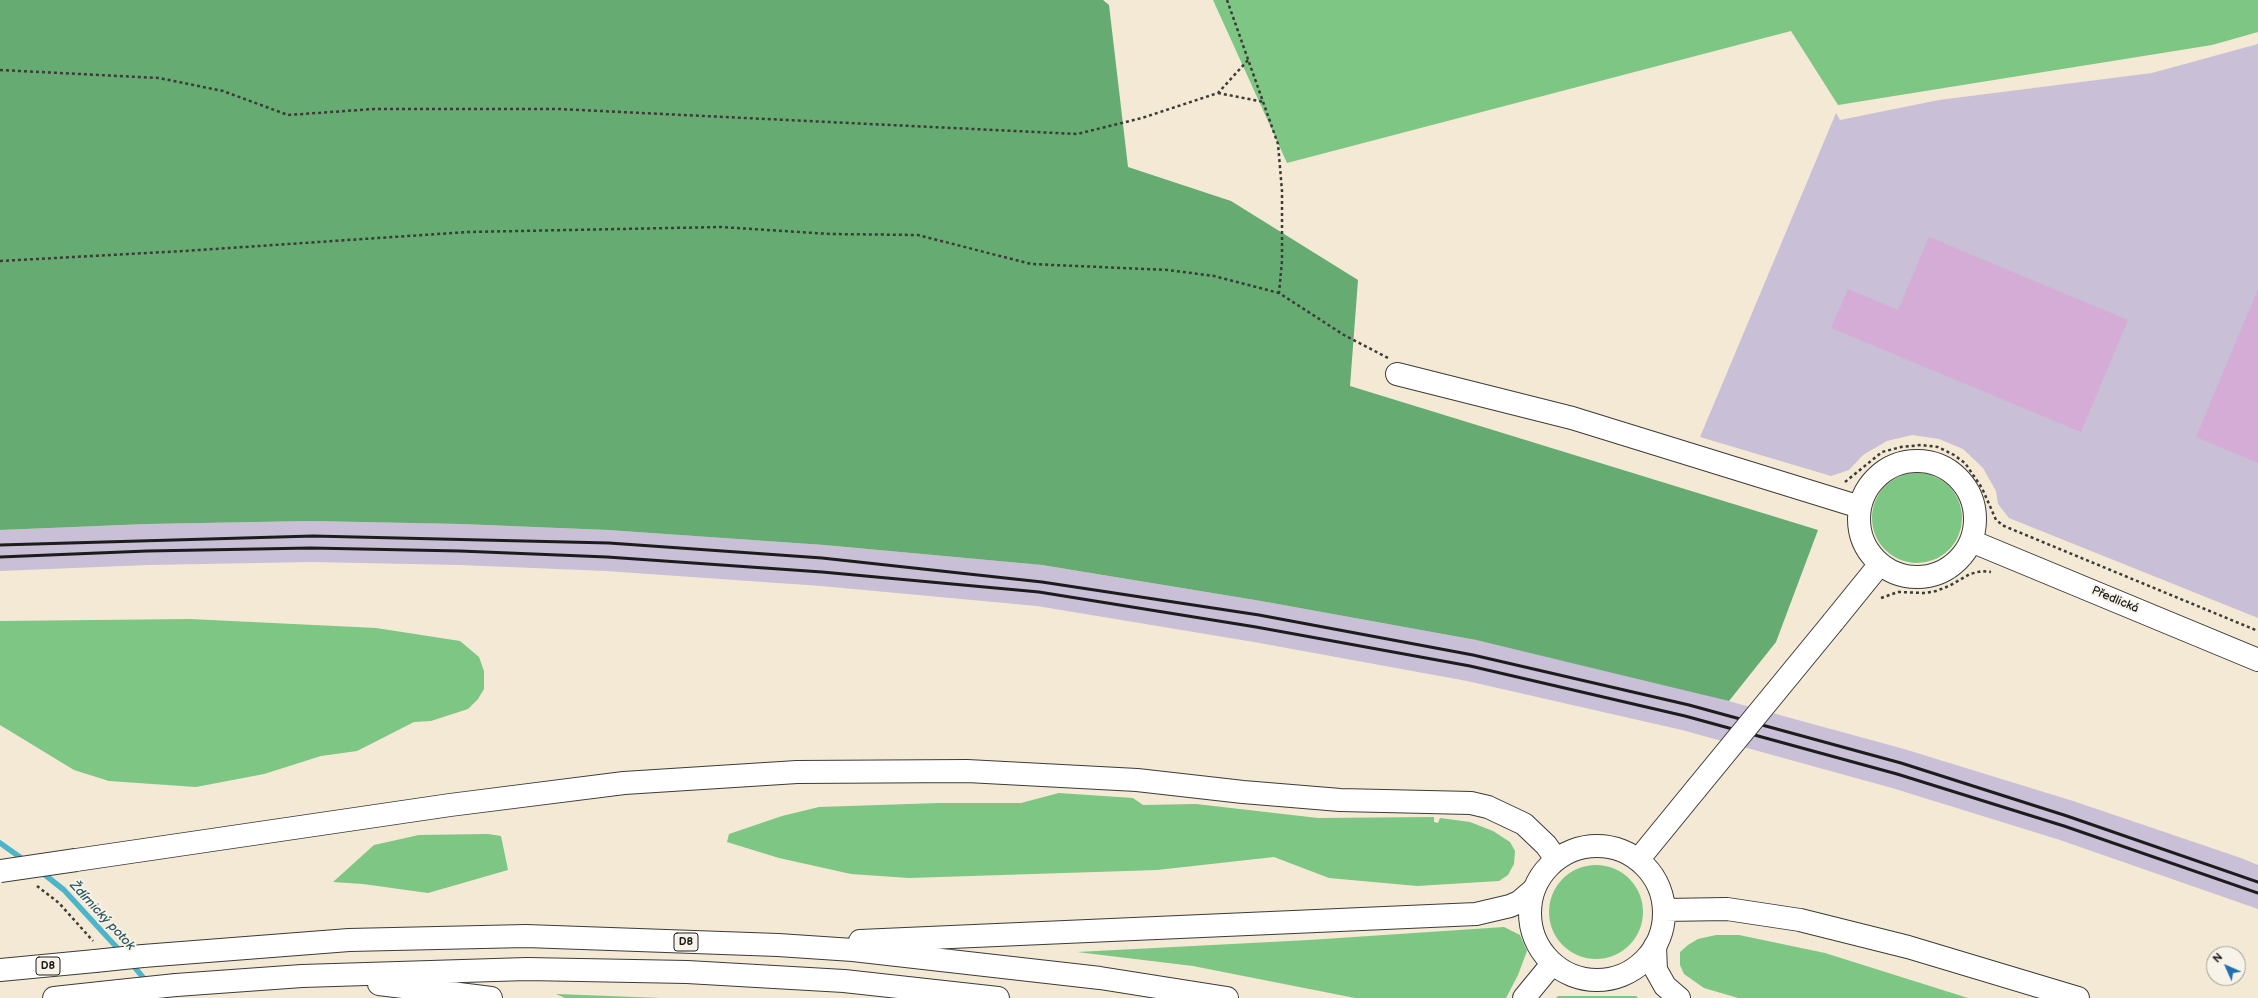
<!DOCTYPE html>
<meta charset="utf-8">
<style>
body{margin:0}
#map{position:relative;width:2258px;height:998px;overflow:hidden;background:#f3e9d4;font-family:"Balsamiq Sans",sans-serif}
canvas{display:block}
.north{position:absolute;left:2206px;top:946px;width:40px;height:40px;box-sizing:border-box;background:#f7f3e8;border:1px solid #9f9d96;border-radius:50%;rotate:315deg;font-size:11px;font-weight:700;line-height:16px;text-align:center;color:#1c1c1c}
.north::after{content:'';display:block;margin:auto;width:14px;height:18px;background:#1f6fb2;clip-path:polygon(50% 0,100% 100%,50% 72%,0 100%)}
</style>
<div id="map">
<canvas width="2258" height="998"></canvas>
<div class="north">N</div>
</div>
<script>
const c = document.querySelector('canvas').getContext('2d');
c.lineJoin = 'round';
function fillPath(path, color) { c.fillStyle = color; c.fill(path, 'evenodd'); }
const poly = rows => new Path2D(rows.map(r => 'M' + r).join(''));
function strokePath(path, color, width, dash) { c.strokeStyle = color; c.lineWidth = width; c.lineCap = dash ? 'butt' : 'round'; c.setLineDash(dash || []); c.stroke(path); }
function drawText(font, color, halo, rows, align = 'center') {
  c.font = font + ' "Balsamiq Sans",sans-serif'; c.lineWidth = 4; c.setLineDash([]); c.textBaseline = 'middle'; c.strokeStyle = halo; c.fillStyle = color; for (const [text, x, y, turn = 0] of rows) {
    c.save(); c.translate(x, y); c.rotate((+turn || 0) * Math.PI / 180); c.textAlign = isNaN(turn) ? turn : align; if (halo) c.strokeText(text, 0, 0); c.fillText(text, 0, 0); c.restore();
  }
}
fillPath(poly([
 [2258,44,2258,618,2009,518,1998,504,1996,491,1983,468,1963,449,1939,439,1912,435,1887,441,1863,455,1849,470,1831,476,1700,437,1836,113,1840,120,1939,100,2152,73],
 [311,521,461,524,608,530,824,545,1042,565,1261,601,1476,640,1692,691,1904,749,2073,801,2241,858,2258,865,2258,909,2060,840,1892,788,1682,730,1467,681,1254,642,1037,606,821,586,606,571,460,565,311,562,148,565,0,571,0,530,147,524]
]), '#c9bfd7');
fillPath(poly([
 [1213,0,2258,0,2258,32,2212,45,1838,105,1791,31,1287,163],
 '1872 518a45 45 0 1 1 90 0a45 45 0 1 1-90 0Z',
 [190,619,376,628,460,641,479,657,484,671,484,689,478,699,468,709,431,721,414,722,357,751,321,756,264,774,196,787,109,781,74,770,0,725,0,621],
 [1059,793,1133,798,1143,805,1196,804,1318,818,1434,817,1434,822,1438,823,1440,818,1470,822,1493,831,1510,842,1515,851,1514,864,1508,875,1499,881,1417,886,1329,878,1274,857,1157,870,909,878,851,874,779,858,727,842,729,834,782,816,819,807,939,803,1021,803],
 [488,834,501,836,508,870,428,893,363,884,333,882,374,845,419,835],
 '1549 912a47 47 0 1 1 94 0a47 47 0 1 1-94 0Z',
 [1504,927,1520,935,1527,951,1518,975,1506,998,1355,998,1193,966,1077,952,1309,940],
 [1716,935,1739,935,1825,953,1968,998,1738,998,1704,988,1684,974,1680,965,1680,952,1688,945,1698,939],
 [556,994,662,998,565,998],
 [1558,996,1636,996,1638,998,1556,998]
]), '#7dc683');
fillPath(poly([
 [0,0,1103,0,1109,5,1128,167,1231,201,1358,280,1350,386,1818,530,1776,642,1729,701,1476,640,1261,601,1042,565,824,545,608,530,461,524,311,521,147,524,0,530]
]), '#66ab71');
strokePath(poly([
 [0,843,24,860],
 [40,871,64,890,121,952],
 [131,963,147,982]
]), '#4cb5c9', 5.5);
fillPath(poly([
 [1929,237,2128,320,2081,432,1831,328,1848,289,1898,310],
 [2258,289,2258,463,2196,437]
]), '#d4acd5');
const minor = poly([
 [1397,374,1572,418,1860,507],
 '1859 519a58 58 0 1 1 116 0a58 58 0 1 1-116 0Z',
 [1971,541,2258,660],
 [1833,622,1880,564],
 '1530 913a67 67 0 1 1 134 0a67 67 0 1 1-134 0Z',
 [76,860,450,805,624,783,797,772,967,771,1137,780,1243,792,1340,800,1471,803,1488,807,1524,824,1546,845,1556,859],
 [1638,860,1696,789],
 [1664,910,1727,909,1800,920,1908,947,2078,998],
 [1524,998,1552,964]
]);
const highway = poly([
 [860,941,1476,914,1510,906,1519,902,1533,890],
 [1655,946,1656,970,1665,986,1679,998],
 [143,956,349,940,526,936,778,945,853,950,1100,978,1227,998],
 [0,970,95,961],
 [379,984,491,998],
 [176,985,302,976,527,969,687,972,844,981,998,998],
 [54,998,119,991]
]);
strokePath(minor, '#3c3b38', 24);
strokePath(highway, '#3c3b38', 24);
strokePath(poly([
 [1227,0,1278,144,1282,191,1282,261,1279,293,1344,335,1388,358],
 [0,70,159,78,223,91,288,115,374,109,559,109,1077,134,1142,118,1218,93,1249,59],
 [1218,93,1264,102],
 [0,261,184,251,468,232,721,227,830,234,918,235,1031,264,1168,270,1214,276,1279,293],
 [1845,482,1882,452,1901,447,1921,445,1938,447,1954,455,1965,463,1982,488,1996,520,2004,526,2258,631],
 [1881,598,1898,592,1925,593,1936,591,1949,586,1970,574,1982,571,1991,572],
 [37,886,59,903,93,941]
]), '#3c3b38', 2.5, [3, 3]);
strokePath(minor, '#fff', 22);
strokePath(highway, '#fff', 22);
strokePath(poly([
 [0,545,313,536,609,543,822,558,1042,582,1259,615,1473,655,1689,705,1901,763,2067,816,2258,882],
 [0,557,147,551,311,548,460,551,607,557,822,572,1039,592,1256,627,1470,666,1685,716,1897,774,2064,826,2258,893]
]), '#1c1c1c', 3);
const minorBridge = poly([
 [1696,789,1833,622],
 [0,871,76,860]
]);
const highwayBridge = poly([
 [95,961,143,956],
 [119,991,176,985]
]);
strokePath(minorBridge, '#3c3b38', 24, []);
strokePath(highwayBridge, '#3c3b38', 24, []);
strokePath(minorBridge, '#fff', 22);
strokePath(highwayBridge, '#fff', 22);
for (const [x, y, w] of [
 [686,942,24],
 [48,966,24]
]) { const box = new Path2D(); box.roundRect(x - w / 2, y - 9, w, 18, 3); c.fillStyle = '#f7f3e8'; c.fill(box); strokePath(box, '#1c1c1c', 1); }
drawText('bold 11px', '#1c1c1c', null, [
 ["D8",686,942],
 ["D8",48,966]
]);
drawText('12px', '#1c1c1c', '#f7f3e8', [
 ["Předlická",2115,600,23]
]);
drawText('italic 13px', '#2f5961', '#f7f3e8', [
 ["Ždírnický potok",102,916,47]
]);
</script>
